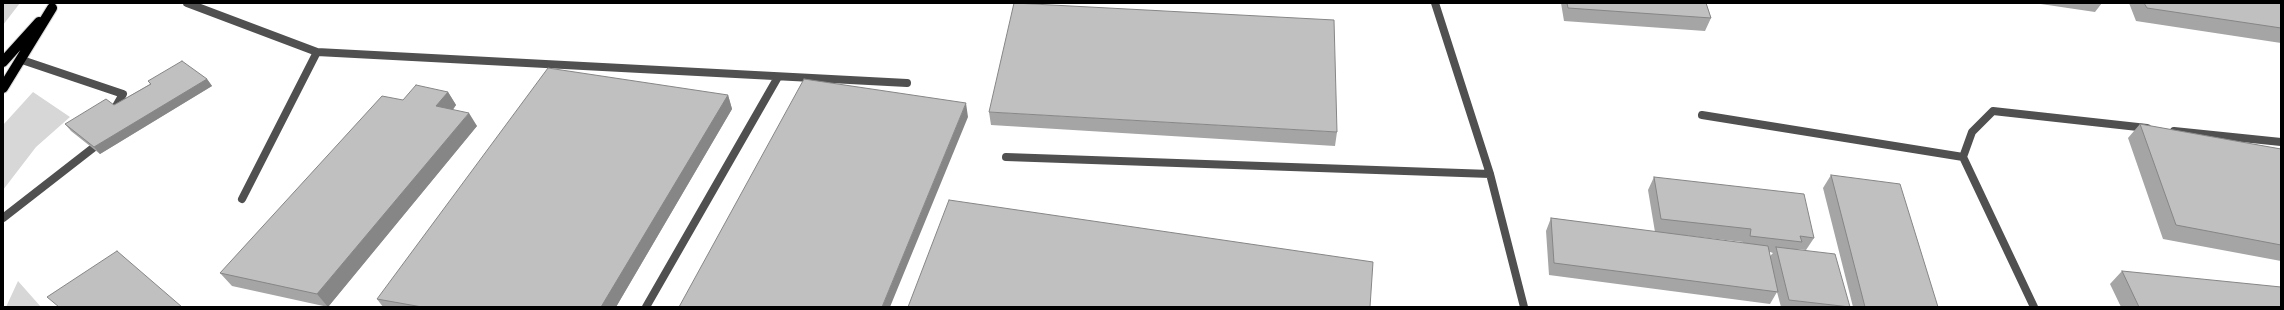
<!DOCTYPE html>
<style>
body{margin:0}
#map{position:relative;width:2284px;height:310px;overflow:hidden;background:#fff;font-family:Ubuntu,sans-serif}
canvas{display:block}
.frame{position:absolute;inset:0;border:4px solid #000;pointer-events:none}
</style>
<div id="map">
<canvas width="2284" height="310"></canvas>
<div class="frame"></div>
</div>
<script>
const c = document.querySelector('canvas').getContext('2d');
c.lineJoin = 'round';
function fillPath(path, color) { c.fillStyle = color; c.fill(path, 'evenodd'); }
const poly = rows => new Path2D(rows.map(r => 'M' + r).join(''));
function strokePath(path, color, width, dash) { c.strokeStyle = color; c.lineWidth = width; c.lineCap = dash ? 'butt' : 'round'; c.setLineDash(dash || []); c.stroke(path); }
fillPath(poly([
 [3,3,20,3,3,25],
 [33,92,70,117,36,147,3,190,3,125],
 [18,281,41,307,6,307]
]), '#d7d7d7');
const primary = poly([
 [3,62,39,22],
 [3,88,52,8]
]);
strokePath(primary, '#dbdbdb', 12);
strokePath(poly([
 [187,3,317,52,242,199],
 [1435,3,1490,174,1524,307],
 [317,52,907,83],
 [22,60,123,94,115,108],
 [1702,115,1963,157],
 [2174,131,2281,142],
 [1006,157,1490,174],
 [3,218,93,148],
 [646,307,778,77],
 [2034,307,1963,157,1972,132,1993,111,2147,128]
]), '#505050', 8);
strokePath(primary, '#000', 10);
fillPath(poly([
 [1561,3,1706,3,1711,18,1705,31,1564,21],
 [2034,3,2102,3,2095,12],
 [2129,3,2281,3,2281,43,2136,21],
 [207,79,212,86,100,154,71,131,65,124,114,105,150,84,148,81],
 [448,92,456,105,453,110,477,126,328,307,232,286,220,273],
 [728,95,732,109,616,307,383,307,377,299],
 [989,112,1337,132,1335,146,991,125],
 [2140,124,2281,149,2281,261,2163,239,2128,138],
 [1831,175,1938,307,1853,307,1823,188],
 [1654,177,1814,238,1806,250,1797,249,1850,307,1781,307,1777,292,1770,304,1549,275,1546,231,1551,218,1655,232,1648,190],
 [1673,234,1743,242,1743,243],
 [1770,252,1773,253,1770,256],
 [2122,271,2281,307,2121,307,2110,284]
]), '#a5a5a5');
fillPath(poly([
 [207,79,212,86,100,154,94,147],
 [448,92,456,105,444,120,436,106],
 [728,95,732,109,616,307,601,307],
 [966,103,968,117,890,307,882,307],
 [469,113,477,126,328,307,317,294]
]), '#868686');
const building = poly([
 [1014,3,1334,20,1337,132,989,112,1014,3],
 [1567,3,1706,3,1711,18,1568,8,1567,3],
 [2144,3,2281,3,2281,28,2147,8,2144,3],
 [182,61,207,79,94,147,65,124,106,99,114,105,151,84,148,81,182,61],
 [548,68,728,95,601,307,422,307,377,299,548,68],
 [804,79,966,103,882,307,679,307,804,79],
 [416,85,448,92,436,106,469,113,317,294,220,273,382,96,403,100,416,85],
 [2140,124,2281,149,2281,245,2176,225,2140,124],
 [1831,175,1900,184,1938,307,1865,307,1831,175],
 [1654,177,1804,194,1814,238,1800,236,1802,242,1750,236,1751,229,1661,219,1654,177],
 [949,200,1373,262,1370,307,908,307,949,200],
 [1551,218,1768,246,1778,292,1554,263,1551,218],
 [1776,247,1835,254,1850,307,1789,300,1776,247],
 [117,251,182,307,59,307,47,297,117,251],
 [2122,271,2281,287,2281,307,2139,307,2122,271]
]);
fillPath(building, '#c0c0c0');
strokePath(building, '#868686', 1);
</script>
